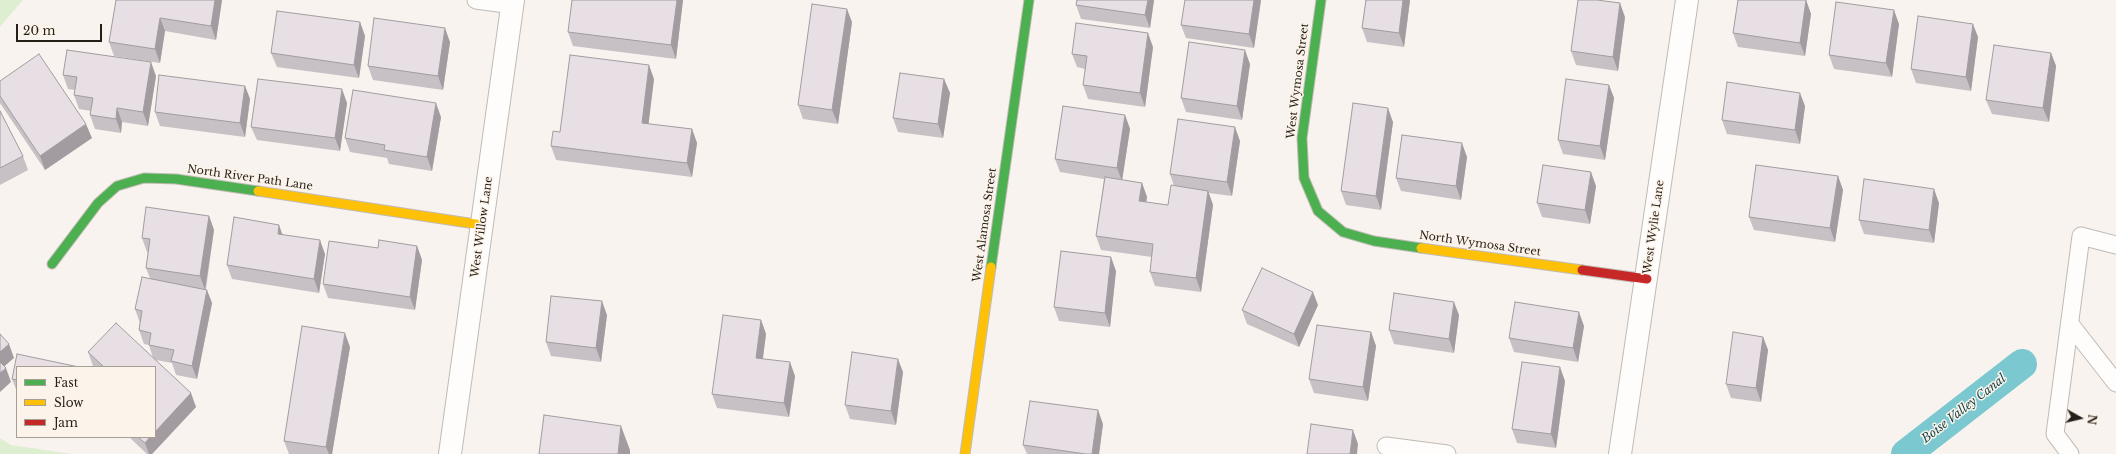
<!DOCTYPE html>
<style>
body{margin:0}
#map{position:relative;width:2116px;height:454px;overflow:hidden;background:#f8f3ee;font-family:"Libre Baskerville",serif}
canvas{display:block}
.legend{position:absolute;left:16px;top:366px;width:140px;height:72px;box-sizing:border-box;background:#fcf4ea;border:1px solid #a69f96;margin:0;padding:5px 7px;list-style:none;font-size:12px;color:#261f17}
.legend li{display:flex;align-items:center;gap:8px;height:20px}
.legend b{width:20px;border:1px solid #a69f96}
.north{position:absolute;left:2060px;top:398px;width:40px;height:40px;-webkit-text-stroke:3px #fcf4ea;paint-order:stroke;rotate:98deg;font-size:11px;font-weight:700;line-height:16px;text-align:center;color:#261f17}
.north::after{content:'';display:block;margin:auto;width:14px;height:18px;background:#261f17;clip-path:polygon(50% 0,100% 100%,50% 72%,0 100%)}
.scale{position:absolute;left:16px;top:24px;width:86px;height:18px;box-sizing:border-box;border:2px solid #261f17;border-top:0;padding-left:5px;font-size:12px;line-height:14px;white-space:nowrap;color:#261f17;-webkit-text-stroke:3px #fcf4ea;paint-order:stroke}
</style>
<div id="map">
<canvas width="2116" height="454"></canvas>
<ul class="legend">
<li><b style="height:5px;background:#4caf50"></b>Fast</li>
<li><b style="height:5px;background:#ffc107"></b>Slow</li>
<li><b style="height:5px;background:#c62828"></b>Jam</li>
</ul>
<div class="north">N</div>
<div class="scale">20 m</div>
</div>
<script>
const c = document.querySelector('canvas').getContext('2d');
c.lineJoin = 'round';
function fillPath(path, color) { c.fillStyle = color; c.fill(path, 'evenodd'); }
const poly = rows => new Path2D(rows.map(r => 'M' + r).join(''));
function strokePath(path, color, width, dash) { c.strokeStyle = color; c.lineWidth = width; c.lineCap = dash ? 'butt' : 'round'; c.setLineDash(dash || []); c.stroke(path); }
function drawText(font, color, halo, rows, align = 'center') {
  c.font = font + ' "Libre Baskerville",serif'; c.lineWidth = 3; c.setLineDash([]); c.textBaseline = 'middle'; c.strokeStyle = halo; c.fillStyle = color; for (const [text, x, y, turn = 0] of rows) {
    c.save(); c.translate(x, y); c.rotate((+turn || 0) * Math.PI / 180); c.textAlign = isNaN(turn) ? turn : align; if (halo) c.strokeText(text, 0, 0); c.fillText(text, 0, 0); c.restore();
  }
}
fillPath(poly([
 [0,0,23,0,0,27],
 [0,438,11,445,72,454,0,454]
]), '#deefd1');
strokePath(poly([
 [1906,454,2022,364]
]), '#7bc8d1', 30);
const lane = poly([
 [476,0,513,5],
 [2070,324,2116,383],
 [1386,446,1447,454],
 [2070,454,2055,434,2081,236,2116,245]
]);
const street = poly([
 [450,454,513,0],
 [1620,454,1687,0]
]);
const fast = poly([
 [1321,0,1302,138,1304,178,1318,211,1343,232,1374,241,1421,248],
 [52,264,98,203,117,186,144,178,176,179,258,191],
 [991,267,1029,0]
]);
const slow = poly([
 [258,191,482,225],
 [1421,248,1582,270],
 [965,454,991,267]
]);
const jam = poly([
 [1582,270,1647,279]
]);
strokePath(lane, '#c0bbb4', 19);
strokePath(street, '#c0bbb4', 24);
strokePath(fast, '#c0bbb4', 11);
strokePath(slow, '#c0bbb4', 11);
strokePath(jam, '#c0bbb4', 11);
strokePath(lane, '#fefdfc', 17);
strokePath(street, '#fefdfc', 22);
strokePath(fast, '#4caf50', 9);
strokePath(slow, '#ffc107', 9);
strokePath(jam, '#c62828', 9);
fillPath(poly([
 [116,0,222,0,216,40,165,31,160,63,114,56,109,42],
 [683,0,676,59,573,46,568,32],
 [1077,0,1154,0,1150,28,1081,19,1076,5],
 [1261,0,1254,48,1186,38,1181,25],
 [1366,0,1410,0,1404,47,1367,42,1362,28],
 [1806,0,1811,14,1805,56,1738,47,1733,33],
 [1625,17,1618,71,1576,65,1571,51],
 [360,22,365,36,359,78,277,67,271,53],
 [852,22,838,124,803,119,798,105],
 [1899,24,1892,77,1834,69,1829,55],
 [1978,37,1971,91,1916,83,1911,69],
 [450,42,443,90,373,80,368,66],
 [1153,47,1145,107,1088,99,1083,85,1085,69,1077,67,1072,54],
 [2051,53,2056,66,2049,122,1992,114,1986,100],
 [1250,64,1242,120,1186,112,1181,98],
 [63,75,156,76,148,126,122,122,121,133,95,129,90,115,91,111,79,109,74,95,75,90,68,89],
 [654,79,648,124,692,129,697,143,692,177,556,160,551,146,560,132],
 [944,79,950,93,943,138,898,132,893,118],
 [0,81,92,138,45,170,0,103],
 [1609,85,1614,98,1605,160,1563,154,1558,140],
 [245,86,250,99,245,137,160,126,155,112],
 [347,103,340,151,257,140,251,127],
 [1805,106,1800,144,1727,134,1722,120],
 [0,111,23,156,28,170,0,185],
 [1125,115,1130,129,1122,180,1142,183,1147,197,1146,202,1168,205,1174,186,1170,174,1240,141,1232,196,1209,193,1213,205,1201,292,1155,286,1150,272,1152,257,1101,250,1096,236,1104,179,1060,172,1055,159],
 [441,117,432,171,389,164,387,158,350,152,345,138],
 [1393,122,1381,210,1346,205,1341,191],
 [1467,157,1461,200,1401,191,1396,178],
 [1838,176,1843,190,1835,242,1754,230,1749,217],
 [1596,186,1590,224,1542,217,1537,203],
 [1939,203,1934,243,1864,234,1859,220],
 [209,216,214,230,206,289,212,303,197,379,176,375,172,363,156,360,196,407,152,454,147,454,129,437,155,437,155,367,95,367,93,366,88,352,153,358,149,345,144,344,139,330,140,323,135,309,150,278,146,268,148,252,147,252,142,238],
 [282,234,325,254,319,293,232,279,227,265],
 [417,246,422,260,415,310,328,298,323,284,378,248],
 [1116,271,1110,327,1059,321,1054,307],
 [1318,305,1299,347,1247,324,1242,310],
 [607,315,601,362,551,356,546,342],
 [1459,315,1454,353,1394,344,1389,330],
 [761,320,766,334,763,359,795,376,789,417,717,408,712,394],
 [1584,326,1578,362,1514,352,1509,338],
 [1371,332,1376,346,1368,401,1314,393,1309,379],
 [1763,337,1768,350,1761,402,1731,398,1726,384],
 [350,347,332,454,289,454,284,441],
 [17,367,17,392,12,379],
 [903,372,896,425,850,419,845,405],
 [1565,381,1556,448,1517,443,1512,429],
 [1103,424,1099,454,1027,454,1023,445]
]), '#c7c0c4');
fillPath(poly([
 [215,0,222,0,216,40,211,26],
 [677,0,683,0,676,59,671,45],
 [1148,0,1154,0,1150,28,1145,15],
 [1254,0,1261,0,1254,48,1249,34],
 [1403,0,1410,0,1404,47,1399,33],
 [1806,0,1811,14,1805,56,1800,43],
 [1620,3,1625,17,1618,71,1613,57],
 [847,9,852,22,838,124,832,110],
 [1894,10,1899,24,1892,77,1886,63],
 [160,18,165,31,160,63,155,49],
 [360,22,365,36,359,78,354,65],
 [1973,24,1978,37,1971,91,1966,77],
 [445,28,450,42,443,90,438,76],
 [1148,33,1153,47,1145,107,1140,93],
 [1245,50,1250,64,1242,120,1237,106],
 [2051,53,2056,66,2049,122,2043,108],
 [151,62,156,76,148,126,143,112],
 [649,65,654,79,647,137,642,123],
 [944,79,950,93,943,138,938,124],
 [1609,85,1614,98,1605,160,1600,146],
 [245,86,250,99,245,137,240,123],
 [342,89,347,103,340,151,335,138],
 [1800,93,1805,106,1800,144,1795,130],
 [436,103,441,117,432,171,427,157],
 [117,108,122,122,121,133,116,119],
 [1388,108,1393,122,1381,210,1376,196],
 [1125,115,1130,129,1122,181,1117,168],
 [86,124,92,138,45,170,40,156],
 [1235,127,1240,141,1232,196,1227,182],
 [692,129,697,143,692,177,687,163],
 [1462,143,1467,157,1461,200,1456,186],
 [1591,172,1596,186,1590,224,1585,210],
 [1838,176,1843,190,1835,242,1830,228],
 [1142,183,1147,197,1144,214,1139,201],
 [1934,189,1939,203,1934,243,1929,230],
 [1208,191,1213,205,1201,292,1196,278],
 [209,216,214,230,205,290,200,276],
 [279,225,284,239,278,234],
 [320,240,325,254,319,293,314,279],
 [417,246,422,260,415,310,410,297],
 [1111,257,1116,271,1110,327,1105,313],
 [207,290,212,303,197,379,192,366],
 [1313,292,1318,305,1299,347,1294,334],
 [602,301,607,315,601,362,596,348],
 [1454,302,1459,315,1454,353,1449,339],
 [1579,312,1584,326,1578,362,1573,348],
 [761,320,766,334,761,371,756,358],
 [1371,332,1376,346,1368,401,1363,387],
 [345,333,350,347,332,454,329,454,326,447],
 [1763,337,1768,350,1761,402,1756,388],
 [9,344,14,358,0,370,0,352],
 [898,359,903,372,896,425,891,411],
 [790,362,795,376,789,417,784,403],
 [1560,367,1565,381,1556,448,1551,434],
 [6,368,11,382,0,392,0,373],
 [191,393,196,407,152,454,149,454,145,443,150,437,155,437,155,432],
 [1098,410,1103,424,1099,454,1092,454],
 [621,426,630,450,630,454,618,454],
 [1353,430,1358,444,1357,454,1350,454]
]), '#a29ca0');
const building = poly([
 [116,0,215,0,211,26,160,18,155,49,109,42,116,0],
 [572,0,677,0,671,45,568,32,572,0],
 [1077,0,1148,0,1145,15,1076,5,1077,0],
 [1185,0,1254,0,1249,34,1181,25,1185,0],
 [1366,0,1403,0,1399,33,1362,28,1366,0],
 [1578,0,1597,0,1620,3,1613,57,1571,51,1578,0],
 [1738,0,1806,0,1800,43,1733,33,1738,0],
 [1836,2,1894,10,1886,63,1829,55,1836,2],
 [812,4,847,9,832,110,798,105,812,4],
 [277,11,360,22,354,65,271,53,277,11],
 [1918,16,1973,24,1966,77,1911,69,1918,16],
 [374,18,445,28,438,76,368,66,374,18],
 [1076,23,1148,33,1140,93,1083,85,1087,56,1072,54,1076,23],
 [1189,42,1245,50,1237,106,1181,98,1189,42],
 [1994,45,2051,53,2043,108,1986,100,1994,45],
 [67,50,151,62,143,112,117,108,116,119,90,115,93,98,74,95,77,77,63,75,67,50],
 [39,54,86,124,40,156,0,96,0,81,39,54],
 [570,55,649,65,642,123,692,129,687,163,551,146,553,131,560,132,570,55],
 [900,73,944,79,938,124,893,118,900,73],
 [159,75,245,86,240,123,155,112,159,75],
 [258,79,342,89,335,138,251,127,258,79],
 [1566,79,1609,85,1600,146,1558,140,1566,79],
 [1727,82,1800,93,1795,130,1722,120,1727,82],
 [353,90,436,103,427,157,384,150,385,145,345,138,353,90],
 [1353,103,1388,108,1376,196,1341,191,1353,103],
 [1063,106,1125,115,1117,168,1055,159,1063,106],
 [0,111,23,156,0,168,0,111],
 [1178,119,1235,127,1227,182,1170,174,1178,119],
 [1402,135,1462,143,1456,186,1396,178,1402,135],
 [1543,165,1591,172,1585,210,1537,203,1543,165],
 [1756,165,1838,176,1830,228,1749,217,1756,165],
 [1105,177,1142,183,1139,201,1168,205,1171,185,1208,191,1196,278,1150,272,1153,244,1096,236,1105,177],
 [1864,179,1934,189,1929,230,1859,220,1864,179],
 [146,207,209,216,200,276,146,268,150,239,142,238,146,207],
 [234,217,279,225,278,234,320,240,314,279,227,265,234,217],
 [379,240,417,246,410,297,323,284,329,241,378,248,379,240],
 [1061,251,1111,257,1105,313,1054,307,1061,251],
 [1262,268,1313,292,1294,334,1242,310,1262,268],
 [142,277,207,290,192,366,171,361,174,350,149,345,151,333,139,330,142,311,135,309,142,277],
 [1394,293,1454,302,1449,339,1389,330,1394,293],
 [551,296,602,301,596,348,546,342,551,296],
 [1515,302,1579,312,1573,348,1509,338,1515,302],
 [723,315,761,320,756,358,790,362,784,403,712,394,723,315],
 [116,323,191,393,155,432,155,367,104,367,88,352,116,323],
 [1317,325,1371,332,1363,387,1309,379,1317,325],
 [302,326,345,333,326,447,284,441,302,326],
 [1733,332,1763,337,1756,388,1726,384,1733,332],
 [0,334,9,344,0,352,0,334],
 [852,352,898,359,891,411,845,405,852,352],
 [17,354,79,367,17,367,17,380,12,379,17,354],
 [0,362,6,368,0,373,0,362],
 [1522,362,1560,367,1551,434,1512,429,1522,362],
 [1030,401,1098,410,1092,454,1086,454,1023,445,1030,401],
 [544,415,621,426,618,454,539,454,544,415],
 [1311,424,1353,430,1350,454,1307,454,1311,424],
 [138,437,150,437,145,443,138,437]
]);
fillPath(building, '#e7dfe4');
strokePath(building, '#a29ca0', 1);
drawText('11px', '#261f17', '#fcf4ea', [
 ["West Wymosa Street",1298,81,-83],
 ["North River Path Lane",250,178,8],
 ["West Alamosa Street",985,225,-82],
 ["West Willow Lane",482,227,-82],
 ["West Wylie Lane",1654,227,-82],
 ["North Wymosa Street",1480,244,8]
]);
drawText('italic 12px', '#17484f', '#fcf4ea', [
 ["Boise Valley Canal",1964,409,-38]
]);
</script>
